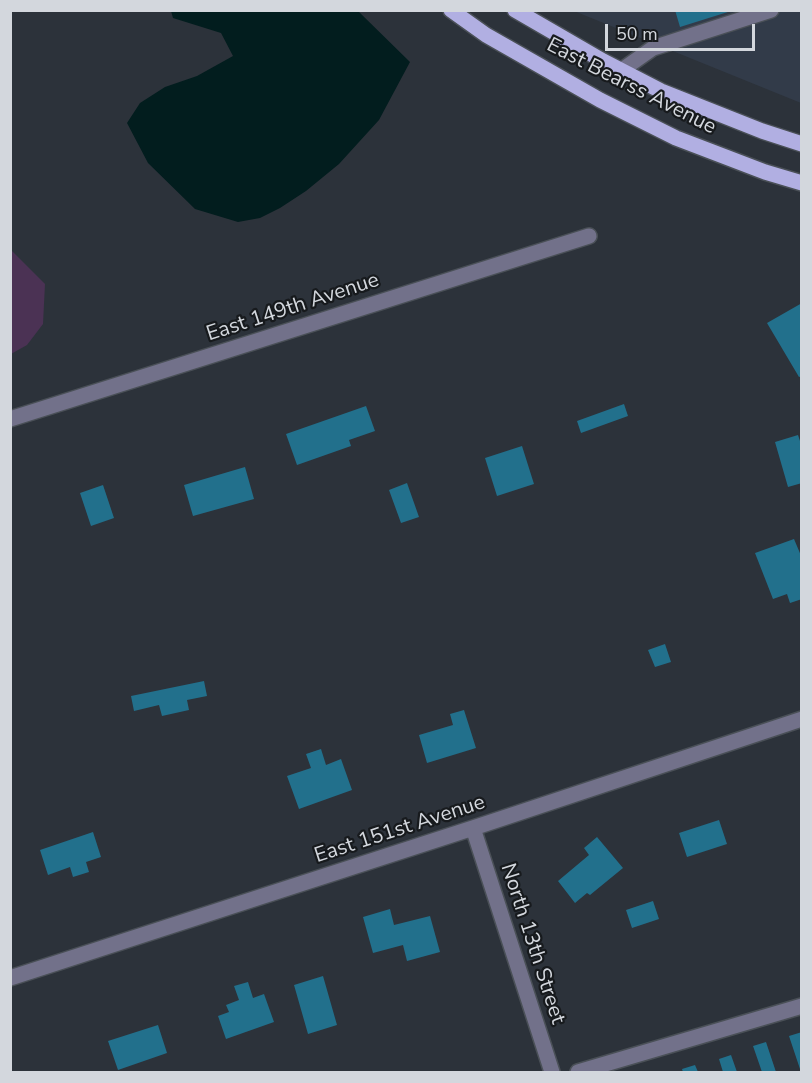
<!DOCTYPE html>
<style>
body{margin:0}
#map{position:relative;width:812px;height:1083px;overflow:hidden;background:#2c323a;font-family:"Nunito Sans",sans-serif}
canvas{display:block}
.frame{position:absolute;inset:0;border:12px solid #d3d7dd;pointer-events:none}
.scale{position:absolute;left:605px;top:24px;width:150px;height:27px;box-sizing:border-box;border:3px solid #d3d7dd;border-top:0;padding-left:8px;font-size:18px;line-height:21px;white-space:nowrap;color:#d3d7dd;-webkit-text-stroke:4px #171a1d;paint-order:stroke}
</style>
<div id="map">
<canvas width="812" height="1083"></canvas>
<div class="frame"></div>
<div class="scale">50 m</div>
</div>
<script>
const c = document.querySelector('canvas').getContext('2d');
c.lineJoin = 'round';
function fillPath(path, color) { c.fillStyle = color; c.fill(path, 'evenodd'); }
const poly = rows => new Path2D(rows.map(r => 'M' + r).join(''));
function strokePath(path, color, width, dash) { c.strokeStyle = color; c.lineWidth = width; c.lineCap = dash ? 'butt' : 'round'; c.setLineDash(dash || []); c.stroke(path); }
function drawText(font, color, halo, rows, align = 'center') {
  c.font = font + ' "Nunito Sans",sans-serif'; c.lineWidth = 4.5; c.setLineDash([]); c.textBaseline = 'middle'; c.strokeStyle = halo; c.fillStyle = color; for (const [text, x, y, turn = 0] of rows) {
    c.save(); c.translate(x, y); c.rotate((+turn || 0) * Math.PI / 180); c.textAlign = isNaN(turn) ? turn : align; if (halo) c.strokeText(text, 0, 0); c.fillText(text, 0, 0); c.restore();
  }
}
fillPath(poly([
 [574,11,801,11,801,103]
]), '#323b49');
fillPath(poly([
 [10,249,45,284,43,324,27,345,11,354]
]), '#4b3254');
fillPath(poly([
 [171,11,358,11,410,62,379,120,339,164,306,191,280,208,260,218,238,222,195,209,148,163,127,123,140,103,165,87,197,76,233,56,221,33,173,18]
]), '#021d1e');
fillPath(poly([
 [675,10,731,10,731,11,680,27],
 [802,303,802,376,799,377,767,323],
 [624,404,628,416,581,433,577,421],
 [366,406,375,431,349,440,351,446,297,465,286,434],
 [798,435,802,447,802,483,788,487,775,442],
 [522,446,534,484,497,496,485,458],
 [245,467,254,499,193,516,184,485],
 [407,483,419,517,401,523,389,490],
 [103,485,114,518,91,526,80,493],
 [794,539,802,558,802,590,800,591,802,599,790,603,787,594,773,599,755,553],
 [665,644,671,662,655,667,648,650],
 [204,681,207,696,187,700,189,710,162,716,159,705,134,711,131,696],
 [464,710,476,748,427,763,419,735,453,725,450,714],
 [321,749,326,765,341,759,352,790,299,809,287,776,311,768,306,754],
 [719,820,727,844,687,857,679,833],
 [93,832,101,857,86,862,89,872,73,877,70,867,48,875,40,850],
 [597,837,623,868,590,895,587,893,575,903,558,881,589,855,584,848],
 [653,901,659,919,632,928,626,910],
 [390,909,394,925,430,916,440,952,407,961,403,945,373,953,363,917],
 [323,976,337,1025,308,1034,294,985],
 [248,982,253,998,264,994,274,1022,226,1039,218,1016,229,1012,226,1005,239,1000,234,986],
 [158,1025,167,1053,118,1070,108,1041],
 [802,1032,802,1072,801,1072,789,1036],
 [766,1042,776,1072,762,1072,753,1046],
 [731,1055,737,1072,723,1072,719,1059],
 [695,1065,698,1072,683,1072,682,1069]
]), '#22708c');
const minor = poly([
 [622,70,653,48,771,10],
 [10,419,589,236],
 [473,828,552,1072],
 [10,978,473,828,802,719],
 [578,1072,802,1006]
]);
const major = poly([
 [451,10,486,35,600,100,676,138,765,172,802,183],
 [515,10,603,61,661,91,762,131,802,144]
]);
strokePath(minor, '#4a5057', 18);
strokePath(major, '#4a5057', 18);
strokePath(minor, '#72718a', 15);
strokePath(major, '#b1afe2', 15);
drawText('21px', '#d3d7dd', '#171a1d', [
 ["East Bearss Avenue",631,87,27],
 ["East 149th Avenue",293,308,-18],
 ["East 151st Avenue",400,830,-18],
 ["North 13th Street",532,944,72]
]);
</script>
